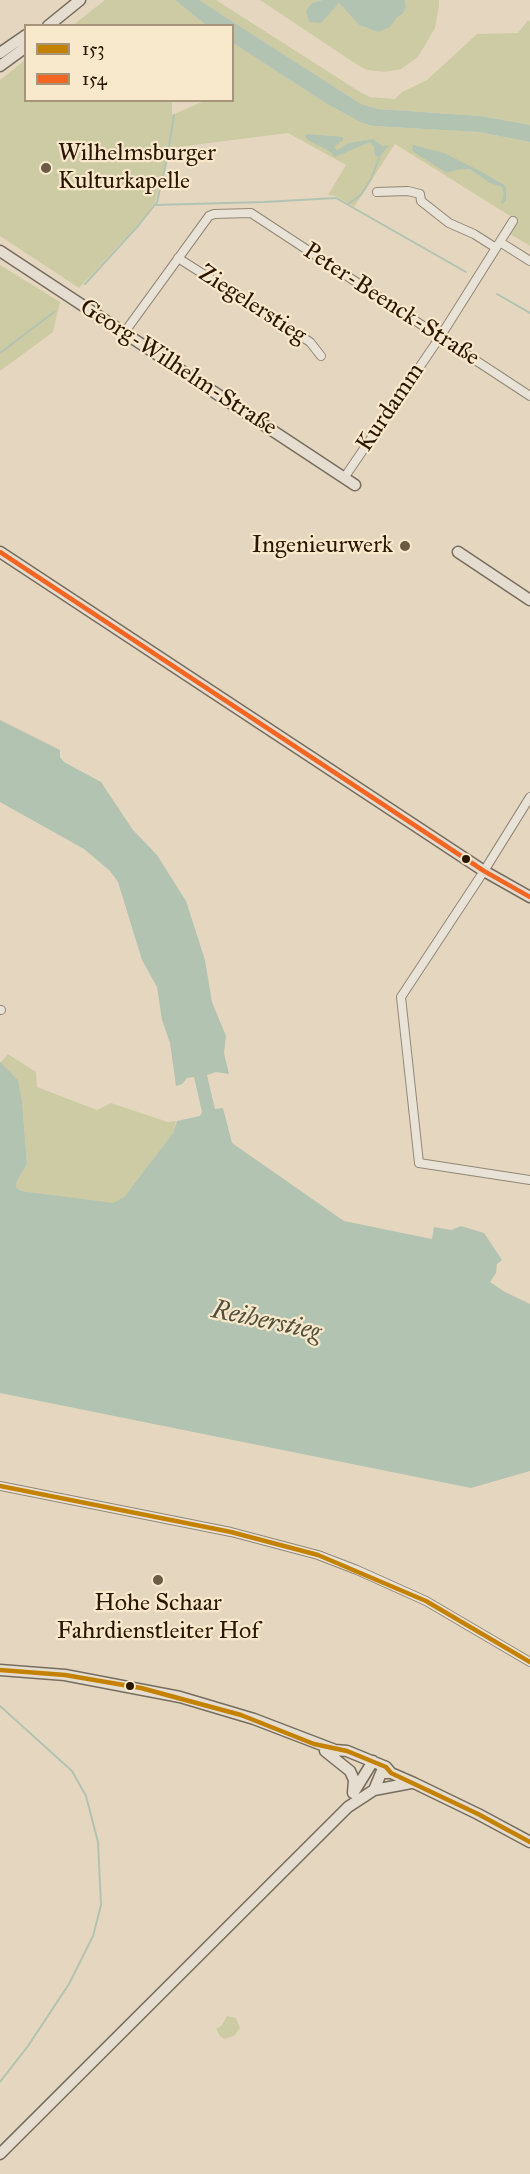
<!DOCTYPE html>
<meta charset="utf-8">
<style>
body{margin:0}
#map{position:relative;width:530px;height:2174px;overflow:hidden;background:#e5d7bf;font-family:"IM FELL Great Primer",serif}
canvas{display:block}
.legend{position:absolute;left:24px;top:24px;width:210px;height:78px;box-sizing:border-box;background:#f8e8cc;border:2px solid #a6947b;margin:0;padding:8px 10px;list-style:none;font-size:18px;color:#2a1601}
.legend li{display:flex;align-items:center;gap:12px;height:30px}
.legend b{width:30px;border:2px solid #a6947b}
</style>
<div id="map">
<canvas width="530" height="2174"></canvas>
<ul class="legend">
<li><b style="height:8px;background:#c48200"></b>153</li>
<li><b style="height:8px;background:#f26522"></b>154</li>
</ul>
</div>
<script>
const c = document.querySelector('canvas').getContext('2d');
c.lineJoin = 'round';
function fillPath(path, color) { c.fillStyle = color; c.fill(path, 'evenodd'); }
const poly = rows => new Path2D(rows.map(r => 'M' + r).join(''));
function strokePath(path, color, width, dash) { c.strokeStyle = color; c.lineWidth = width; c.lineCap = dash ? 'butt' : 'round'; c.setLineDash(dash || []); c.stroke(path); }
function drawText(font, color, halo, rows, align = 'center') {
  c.font = font + ' "IM FELL Great Primer",serif'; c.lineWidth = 4.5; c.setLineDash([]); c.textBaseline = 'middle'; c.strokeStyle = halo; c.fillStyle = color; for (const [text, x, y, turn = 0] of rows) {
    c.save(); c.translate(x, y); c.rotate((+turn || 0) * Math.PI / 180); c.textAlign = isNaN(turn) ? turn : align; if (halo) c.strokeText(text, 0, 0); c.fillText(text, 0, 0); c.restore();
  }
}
fillPath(poly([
 [105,0,175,0,206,25,72,26],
 [199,0,216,0,360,92,370,97,395,99,402,92,427,80,477,34,518,33,528,20,530,21,530,125,481,116,378,109,361,104],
 [260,0,322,0,312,3,335,6,339,3,359,25,378,32,406,8,405,0,439,0,439,6,435,28,418,57,401,69,385,72,367,70,356,64],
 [233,43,327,104,362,123,373,126,479,132,530,142,530,246,510,234,518,221,395,144,354,207,335,196,328,195,346,165,288,133,170,148,155,202,145,217,79,288,0,236,0,80,25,60,26,100,172,101,172,115,204,101,232,100],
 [0,265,60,302,53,332,0,371],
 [8,1054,36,1072,37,1087,97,1110,111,1103,168,1122,176,1121,173,1133,124,1197,113,1204,21,1191,16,1187,17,1181,27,1164,22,1100,18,1080,0,1063],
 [227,2016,236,2018,240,2028,234,2036,224,2039,220,2036,216,2029,222,2025]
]), '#cdcba4');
fillPath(poly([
 [175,0,199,0,361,104,378,109,481,116,525,124,530,125,530,142,479,132,373,126,362,123,327,104,233,43,232,26,206,25],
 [322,0,405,0,406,8,402,14,397,17,390,27,378,32,359,25,339,3,321,23,309,22,306,11,312,3],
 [307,134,343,137,343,140,334,147,337,150,349,143,373,139,382,146,389,145,379,158,375,155,374,147,370,142,335,157,329,151,308,140,305,136],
 [413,145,444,153,480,171,504,185,506,189,506,201,502,204,501,202,504,194,502,187,490,183,470,169,455,170,447,173,415,153,412,150],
 [0,720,60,750,60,757,64,762,101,782,133,830,157,855,186,901,205,960,212,1002,226,1036,224,1053,229,1074,216,1072,207,1075,215,1109,223,1108,232,1143,344,1221,432,1239,434,1227,451,1230,461,1226,484,1233,502,1260,497,1264,496,1273,490,1282,505,1292,530,1304,530,1471,471,1488,0,1393,0,1062,18,1080,22,1100,27,1164,17,1181,16,1187,21,1191,113,1203,124,1197,173,1133,177,1121,200,1116,202,1112,194,1077,187,1078,182,1084,176,1086,170,1043,162,1020,157,987,142,960,118,882,110,871,84,849,0,802]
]), '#b2c3b1');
strokePath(poly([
 [348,204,361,195,371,179,379,158],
 [154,205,264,202,336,198,466,272],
 [85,284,138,226,157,202,167,159,174,115],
 [497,294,530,313],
 [0,353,54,312],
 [0,1706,72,1771,86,1796,98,1842,101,1905,93,1936,69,1984,28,2046,0,2082]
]), '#b2c3b1', 2);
const minor = poly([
 [377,192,408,191,420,194,421,201,449,223,474,234,496,248],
 [500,242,530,261],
 [178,258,310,342,321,356],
 [124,333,209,216,214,214,251,213,530,396],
 [344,478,440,337,513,221],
 [530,797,484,871,401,997,419,1163,530,1180],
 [0,1010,1,1010],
 [0,1486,231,1532,318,1555,357,1570,426,1601,530,1662]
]);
const major = poly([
 [48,26,80,0],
 [0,53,26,35],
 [0,66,26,47],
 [0,251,355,485],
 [0,552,484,871,530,897],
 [458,552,530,600],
 [0,1670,65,1675,180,1697,254,1719,335,1750,347,1751,386,1767,391,1773],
 [325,1751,350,1771,354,1780,353,1793],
 [385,1773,391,1773,414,1783,478,1814,530,1842],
 [374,1790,411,1783],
 [354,1792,373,1761],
 [0,2154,348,1807,374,1790,384,1766]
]);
strokePath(minor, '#918777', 10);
strokePath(major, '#776d5e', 13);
strokePath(minor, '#e9e2d6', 8);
strokePath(major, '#e5ddcf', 10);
strokePath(poly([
 [0,1486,231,1532,318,1555,426,1601,530,1662],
 [0,1670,65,1675,141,1688,241,1715,314,1744,347,1751,386,1767,391,1773,478,1814,530,1842]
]), '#c48200', 4.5);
strokePath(poly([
 [0,552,484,871,530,897]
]), '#f26522', 4.5);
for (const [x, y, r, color] of [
 [46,168,6,"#6b5a44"],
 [405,546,6,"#6b5a44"],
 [466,859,5,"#2a1601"],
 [158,1580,6,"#6b5a44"],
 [130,1686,5,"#2a1601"]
]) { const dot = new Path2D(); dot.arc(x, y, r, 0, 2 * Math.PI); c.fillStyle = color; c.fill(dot); strokePath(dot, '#f8e8cc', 2); }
drawText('24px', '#2a1601', '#f8e8cc', [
 ["Wilhelmsburger",58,154],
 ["Kulturkapelle",58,182],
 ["Ingenieurwerk",393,546,"right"],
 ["Hohe Schaar",158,1604,"center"],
 ["Fahrdienstleiter Hof",158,1632,"center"]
], 'left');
drawText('24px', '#2a1601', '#f8e8cc', [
 ["Ziegelerstieg",252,305,33],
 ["Peter-Beenck-Straße",391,305,33],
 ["Georg-Wilhelm-Straße",178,368,33],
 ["Kurdamm",391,408,-56]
]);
drawText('italic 26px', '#52503c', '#f8e8cc', [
 ["Reiherstieg",266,1322,12]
]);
</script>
